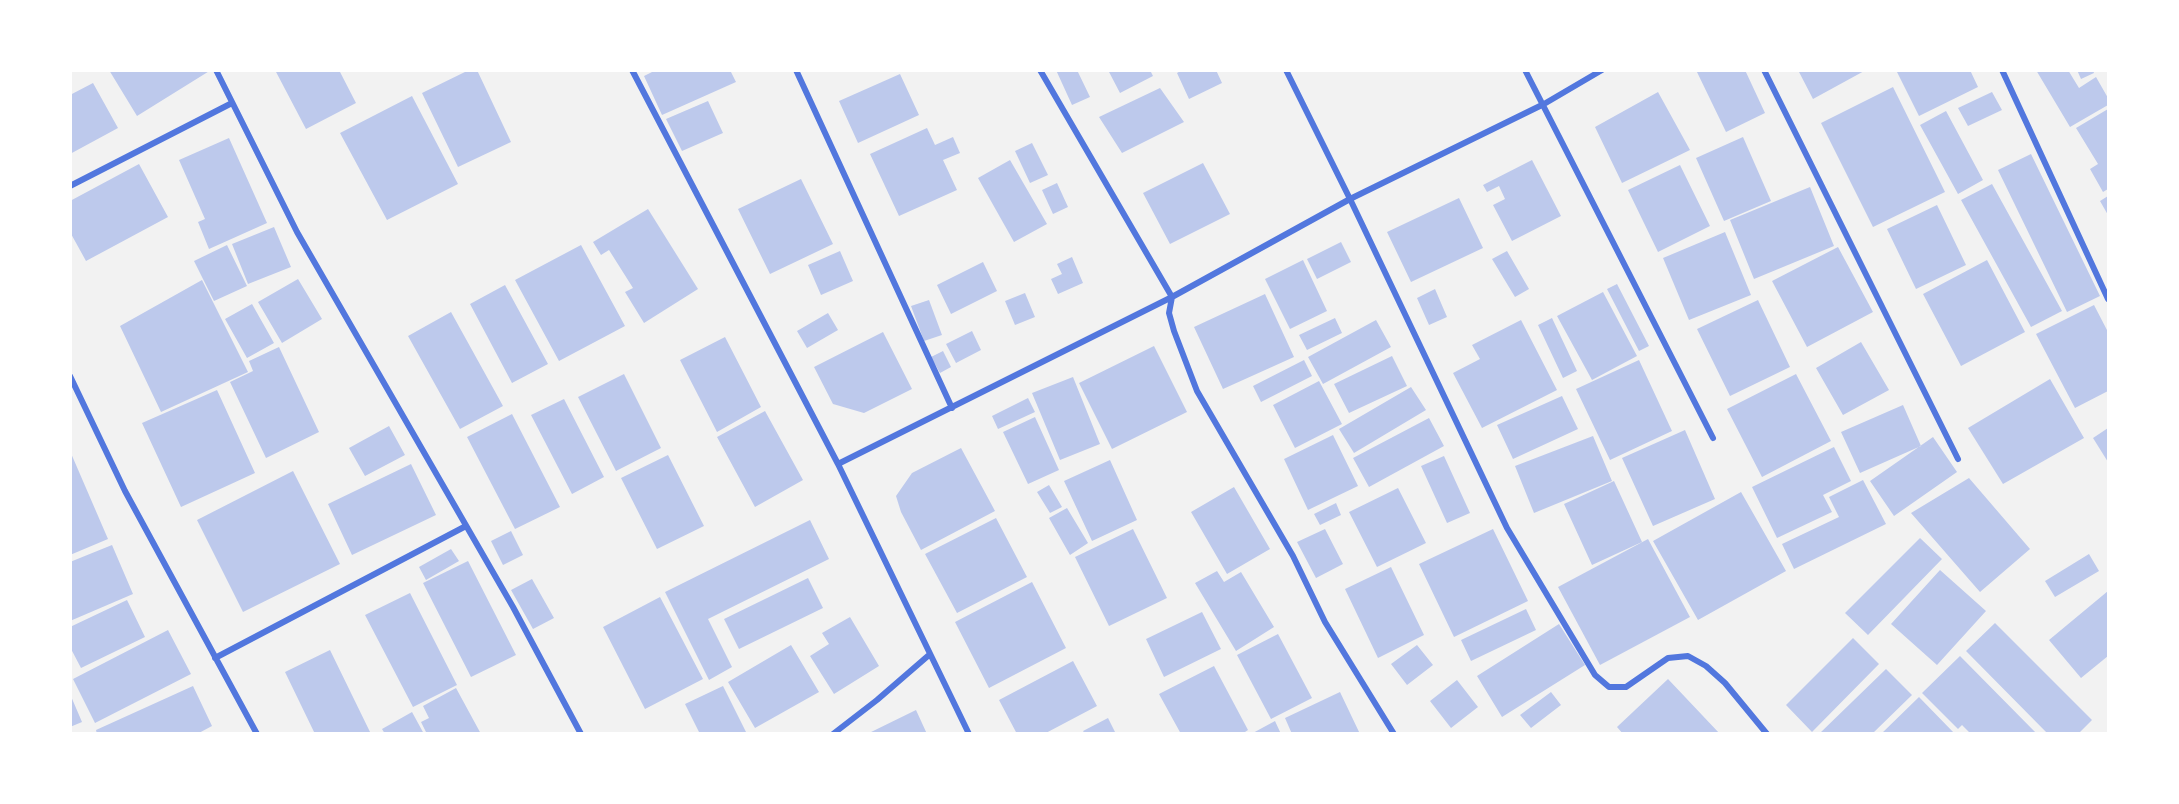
<!DOCTYPE html>
<style>
body{margin:0}
#map{position:relative;width:2179px;height:804px;overflow:hidden;background:#f2f2f2;font-family:"Fira Sans",sans-serif}
canvas{display:block}
.frame{position:absolute;inset:0;border:72px solid #fff;pointer-events:none}
</style>
<div id="map">
<canvas width="2179" height="804"></canvas>
<div class="frame"></div>
</div>
<script>
const c = document.querySelector('canvas').getContext('2d');
c.lineJoin = 'round';
function fillPath(path, color) { c.fillStyle = color; c.fill(path, 'evenodd'); }
const poly = rows => new Path2D(rows.map(r => 'M' + r).join(''));
function strokePath(path, color, width, dash) { c.strokeStyle = color; c.lineWidth = width; c.lineCap = dash ? 'butt' : 'round'; c.setLineDash(dash || []); c.stroke(path); }
fillPath(poly([
 [109,70,211,70,137,116],
 [275,70,339,70,356,103,306,129],
 [469,70,477,70,511,142,458,167,422,93],
 [656,70,730,70,736,82,662,115,644,76],
 [1056,70,1077,70,1090,97,1072,105],
 [1108,70,1150,70,1153,76,1120,93],
 [1182,70,1216,70,1222,83,1189,99,1177,73],
 [1696,70,1745,70,1765,113,1726,132],
 [1798,70,1866,70,1813,99],
 [1896,70,1970,70,1978,87,1919,116],
 [2036,70,2068,70,2079,88,2096,77,2108,98,2108,105,2070,127],
 [2077,70,2093,70,2094,73,2081,79],
 [900,74,919,115,858,143,839,101],
 [93,83,118,128,70,154,70,95],
 [1893,87,1945,192,1873,227,1821,123],
 [1160,88,1184,122,1122,153,1099,117],
 [1658,92,1690,150,1622,183,1595,127],
 [1992,92,2002,110,1968,126,1958,108],
 [412,96,458,184,387,220,340,133],
 [708,101,723,133,682,151,666,119],
 [2108,109,2108,189,2103,192,2090,169,2098,164,2076,128],
 [1946,111,1983,180,1958,194,1920,125],
 [927,128,935,145,953,137,960,153,943,160,957,190,899,216,870,154],
 [1743,137,1771,201,1724,221,1696,158],
 [229,138,267,223,209,249,198,222,205,219,179,160],
 [1032,143,1048,175,1030,183,1015,151],
 [2031,154,2100,296,2067,312,1998,170],
 [1010,160,1047,224,1014,242,978,178],
 [1532,160,1561,216,1512,241,1493,205,1505,199,1499,186,1487,192,1483,185],
 [1203,163,1230,214,1170,244,1143,193],
 [139,164,168,217,86,261,70,232,70,201],
 [1680,165,1710,226,1658,252,1628,190],
 [801,179,833,244,770,274,738,209],
 [1057,183,1068,207,1053,214,1042,190],
 [1992,184,2062,311,2031,327,1961,200],
 [1810,187,1834,246,1754,279,1730,220],
 [2108,196,2108,215,2100,201],
 [1459,198,1483,248,1411,282,1387,232],
 [1937,205,1966,265,1916,289,1887,229],
 [648,209,698,289,644,323,625,292,633,288,609,250,601,255,593,242],
 [274,227,291,267,248,284,232,244],
 [1725,232,1751,295,1689,320,1663,258],
 [1341,242,1351,262,1317,279,1307,259],
 [227,245,247,286,214,301,194,261],
 [581,245,625,326,559,361,515,280],
 [1838,247,1873,312,1807,347,1772,281],
 [840,251,853,281,821,295,808,265],
 [1507,251,1529,289,1515,297,1492,259],
 [1072,257,1083,283,1058,294,1051,279,1062,274,1057,264],
 [1303,260,1327,311,1290,329,1265,279],
 [1987,260,2025,332,1961,366,1923,294],
 [983,262,997,291,951,314,937,285],
 [298,279,322,319,282,343,258,302],
 [202,280,248,372,161,412,120,326],
 [1617,284,1649,346,1639,351,1607,289],
 [505,285,548,364,512,383,470,304],
 [1435,289,1447,317,1429,325,1417,298],
 [1603,292,1637,356,1592,380,1557,316],
 [1025,293,1035,317,1015,325,1005,301],
 [1265,294,1294,357,1223,389,1194,327],
 [929,300,942,335,924,341,911,306],
 [1758,300,1790,367,1730,396,1697,329],
 [252,304,274,343,247,358,225,319],
 [2094,305,2108,332,2108,391,2075,408,2036,334],
 [451,312,503,406,460,429,408,336],
 [828,313,838,330,807,348,797,331],
 [1335,318,1342,333,1307,350,1299,335],
 [1552,318,1577,371,1563,378,1538,325],
 [1376,320,1391,347,1323,384,1308,357],
 [1521,320,1557,390,1482,428,1453,373,1480,359,1472,345],
 [972,331,981,350,956,363,946,344],
 [883,332,912,389,864,413,833,404,814,367],
 [725,337,761,407,717,432,680,360],
 [1861,342,1889,390,1843,415,1816,368],
 [1154,346,1187,412,1112,449,1079,383],
 [279,347,319,432,266,458,230,382,253,371,249,361],
 [943,351,951,367,940,373,931,357],
 [1392,356,1407,386,1349,413,1334,384],
 [1304,360,1312,376,1261,402,1253,386],
 [1639,360,1672,431,1610,460,1576,389],
 [624,374,661,448,616,471,578,397],
 [1796,374,1831,441,1762,477,1727,409],
 [1073,377,1100,444,1060,460,1032,393],
 [2050,379,2084,438,2003,484,1968,428],
 [1319,381,1342,424,1295,448,1273,405],
 [1411,387,1426,410,1354,453,1339,429],
 [217,390,255,473,181,507,142,423],
 [1562,396,1578,429,1513,459,1497,425],
 [1028,398,1035,412,998,429,992,416],
 [564,399,604,477,572,494,531,415],
 [1903,405,1921,446,1860,473,1841,432],
 [765,411,803,480,755,507,717,437],
 [512,414,560,507,515,529,467,437],
 [1035,417,1059,470,1028,484,1003,432],
 [1429,418,1444,446,1369,487,1353,458],
 [389,426,405,455,365,476,349,448],
 [2108,428,2108,462,2093,438],
 [1685,430,1715,499,1653,526,1622,458],
 [1333,435,1358,486,1308,510,1284,459],
 [1593,436,1612,481,1534,513,1515,466],
 [1933,437,1957,472,1894,516,1870,481],
 [1834,447,1851,481,1823,495,1832,512,1777,538,1752,487],
 [961,448,995,511,921,550,901,512,896,496,912,473],
 [70,451,108,539,70,555],
 [668,455,704,526,657,549,621,478],
 [1444,456,1470,513,1447,523,1421,466],
 [1110,460,1137,520,1092,541,1064,481],
 [411,464,436,515,352,555,328,504],
 [293,471,340,564,243,612,197,520],
 [1969,478,2030,549,1980,592,1911,513],
 [1863,480,1886,524,1794,569,1782,544,1839,517,1829,497],
 [1614,481,1642,542,1592,565,1564,504],
 [1049,485,1062,507,1050,513,1037,492],
 [1234,487,1270,549,1227,574,1191,512],
 [1398,488,1426,543,1377,567,1349,512],
 [1741,492,1786,571,1698,620,1653,541],
 [1336,503,1341,515,1320,525,1314,514],
 [1067,508,1088,543,1070,555,1049,518],
 [996,518,1027,577,957,613,925,554],
 [810,520,829,559,708,619,732,667,709,680,665,592],
 [1133,529,1167,598,1109,626,1075,557],
 [1325,529,1343,564,1316,578,1297,542],
 [1493,529,1528,601,1454,637,1419,564],
 [511,531,523,555,503,565,491,541],
 [1920,538,1942,559,1868,635,1845,613],
 [1648,539,1690,617,1600,665,1558,587],
 [112,545,133,594,70,621,70,562],
 [451,549,459,561,426,580,419,567],
 [2089,554,2099,571,2055,597,2045,581],
 [468,561,516,655,471,677,423,583],
 [1391,567,1424,635,1378,658,1345,589],
 [1940,570,1986,611,1937,665,1891,624],
 [1217,571,1224,582,1241,572,1274,627,1236,651,1195,583],
 [808,578,823,608,739,649,724,619],
 [532,579,554,618,533,629,511,590],
 [1032,582,1066,648,989,688,955,622],
 [2108,591,2108,656,2081,678,2049,640],
 [410,593,457,685,413,707,365,615],
 [660,597,703,679,645,709,603,627],
 [127,600,145,637,81,668,70,647,70,627],
 [1526,609,1536,630,1471,661,1461,640],
 [1202,612,1221,649,1164,677,1146,639],
 [850,617,879,666,834,694,810,656,829,644,822,633],
 [1995,623,2092,720,2078,734,2048,734,1966,651],
 [1559,624,1585,665,1502,717,1477,676],
 [168,630,191,674,95,723,73,679],
 [1278,634,1312,698,1271,719,1237,655],
 [1853,638,1879,664,1812,732,1786,705],
 [791,645,819,692,755,728,728,682],
 [1417,645,1433,665,1407,685,1391,664],
 [330,650,371,734,315,734,285,672],
 [1960,656,2037,734,1971,734,1962,725,1958,729,1922,693],
 [1073,661,1097,706,1044,734,1017,734,999,700],
 [1214,666,1248,730,1242,734,1181,734,1159,694],
 [1886,669,1912,695,1872,734,1819,734],
 [1668,679,1720,734,1623,734,1617,727],
 [1457,680,1478,707,1451,728,1430,701],
 [193,686,212,726,197,734,97,734,96,730],
 [723,686,747,734,700,734,685,704],
 [456,688,481,734,427,734,421,722,429,718,423,706],
 [1340,692,1360,734,1292,734,1285,718],
 [1551,692,1561,705,1531,728,1520,715],
 [70,694,82,722,70,727],
 [1919,697,1955,734,1881,734],
 [916,710,927,734,867,734],
 [412,712,424,734,385,734,382,729],
 [1108,718,1116,734,1085,734,1083,731],
 [1275,721,1281,734,1251,734]
]), '#bdc9ec');
strokePath(poly([
 [216,70,297,232,513,607,581,734],
 [632,70,838,464,969,734],
 [796,70,952,408],
 [1040,70,1172,297,1169,313,1174,331,1197,391,1293,556,1325,622,1394,734],
 [1286,70,1350,199,1507,528,1595,675,1609,687,1626,687,1668,658,1688,656,1706,666,1725,683,1767,734],
 [1525,70,1713,438],
 [1764,70,1958,459],
 [2002,70,2108,299],
 [70,186,232,103],
 [70,376,125,491,257,734],
 [838,464,1172,297,1350,199,1544,104,1602,70],
 [215,658,466,526],
 [833,734,877,700,929,655]
]), '#5277de', 6);
</script>
